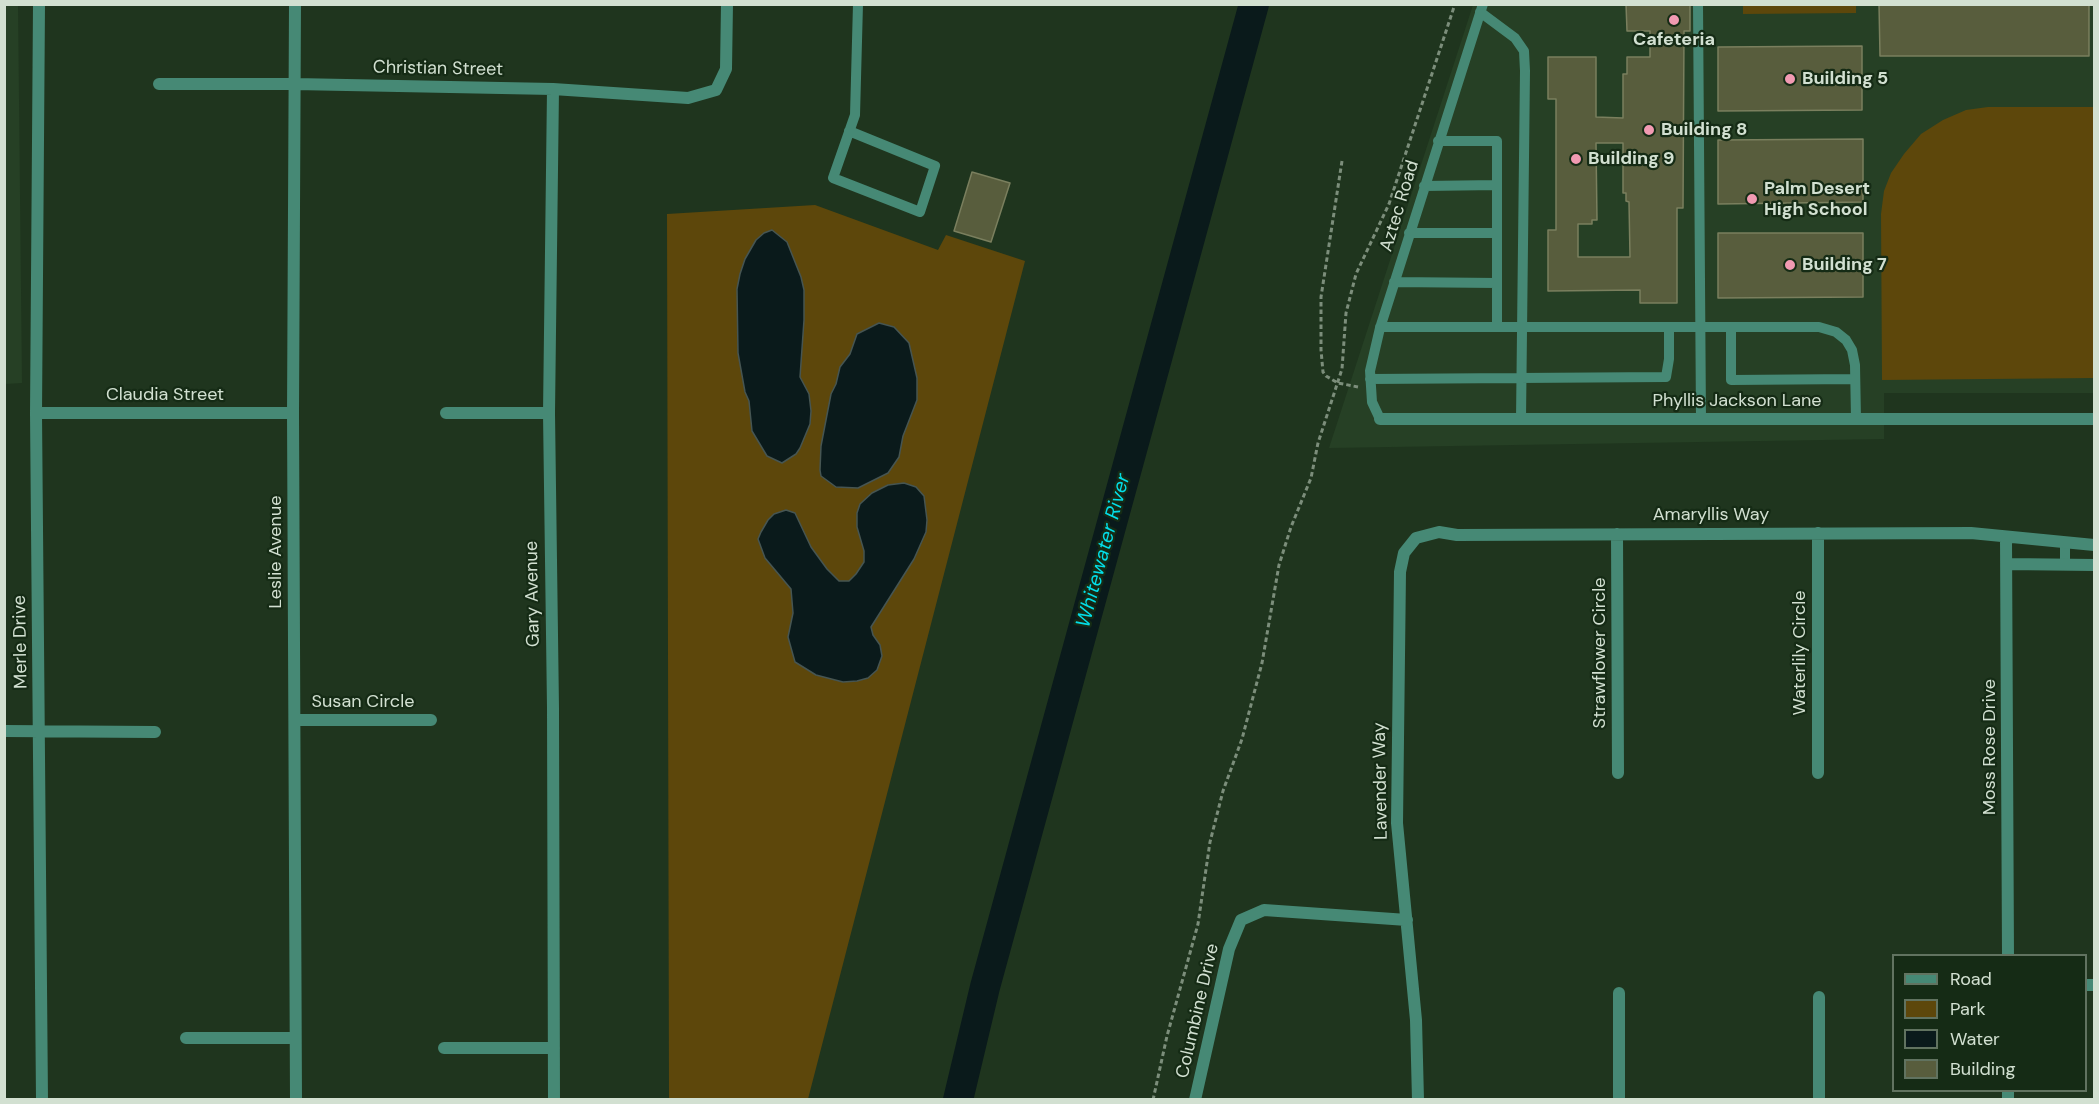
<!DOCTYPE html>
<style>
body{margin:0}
#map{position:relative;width:2099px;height:1104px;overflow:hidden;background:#1f351e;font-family:"DM Sans",sans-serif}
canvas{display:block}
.frame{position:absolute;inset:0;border:6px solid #d2e0d1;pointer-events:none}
.legend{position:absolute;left:1892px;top:954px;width:195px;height:138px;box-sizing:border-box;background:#152b15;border:2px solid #617360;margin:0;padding:8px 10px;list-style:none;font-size:18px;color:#d2e0d1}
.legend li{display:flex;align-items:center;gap:12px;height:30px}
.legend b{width:30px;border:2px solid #617360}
</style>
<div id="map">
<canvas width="2099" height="1104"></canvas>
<div class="frame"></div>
<ul class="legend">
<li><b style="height:8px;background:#468975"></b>Road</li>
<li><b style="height:16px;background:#5d470b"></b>Park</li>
<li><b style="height:16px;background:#0a1a1b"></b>Water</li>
<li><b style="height:16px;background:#585d3d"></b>Building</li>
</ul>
</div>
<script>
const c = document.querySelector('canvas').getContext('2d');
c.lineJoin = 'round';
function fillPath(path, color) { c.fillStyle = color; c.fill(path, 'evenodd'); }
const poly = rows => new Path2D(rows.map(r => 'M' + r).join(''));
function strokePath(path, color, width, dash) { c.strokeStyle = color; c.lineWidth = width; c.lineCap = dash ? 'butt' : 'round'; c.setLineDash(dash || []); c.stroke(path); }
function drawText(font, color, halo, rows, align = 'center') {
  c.font = font + ' "DM Sans",sans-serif'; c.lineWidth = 4.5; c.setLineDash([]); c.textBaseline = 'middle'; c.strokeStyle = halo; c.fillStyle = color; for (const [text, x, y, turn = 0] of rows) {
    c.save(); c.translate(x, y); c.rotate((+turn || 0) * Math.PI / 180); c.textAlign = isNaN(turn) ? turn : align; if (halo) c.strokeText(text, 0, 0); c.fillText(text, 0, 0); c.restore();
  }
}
fillPath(poly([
 [4,5,18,5,22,383,5,384],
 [1473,5,2094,5,2094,393,1884,393,1884,439,1329,448]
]), '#264025');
fillPath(poly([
 [1743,5,1856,5,1856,13,1743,14],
 [1988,107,2094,107,2094,378,1882,380,1881,214,1884,191,1891,173,1904,154,1921,134,1943,120,1966,110],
 [815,205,938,250,946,235,1025,261,808,1099,669,1099,667,214]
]), '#5d470b');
const water = poly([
 [772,230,787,242,801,277,804,290,804,320,800,377,809,394,811,411,810,424,800,448,796,454,782,463,767,456,752,431,749,401,745,392,738,353,737,289,740,274,745,259,756,240,764,233,772,230],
 [879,323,894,327,909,343,917,378,917,400,903,436,899,457,888,473,858,488,836,487,821,476,820,470,821,446,831,394,836,384,840,367,850,354,857,334,879,323],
 [904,483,916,487,924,496,927,520,926,532,914,559,871,627,873,635,880,645,882,656,877,670,868,678,857,681,843,682,816,675,795,662,788,637,793,613,791,589,765,558,758,539,761,532,768,520,774,514,786,510,795,513,811,547,827,569,839,581,849,581,856,574,864,562,864,551,857,527,857,513,860,504,872,493,888,485,904,483]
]);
fillPath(water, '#0a1a1b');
strokePath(water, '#465552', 1.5);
strokePath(poly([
 [958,1100,985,987,1254,4]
]), '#0a1a1b', 30);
const building = poly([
 [1626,4,1690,4,1690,31,1684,31,1683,208,1677,208,1677,303,1640,303,1640,290,1548,291,1548,230,1556,230,1556,99,1548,99,1548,57,1596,57,1596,117,1623,118,1623,74,1627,74,1627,57,1650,57,1650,31,1627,31,1626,4],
 [1596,143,1623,143,1623,193,1626,193,1626,201,1629,202,1630,257,1578,257,1578,224,1592,224,1592,220,1597,220,1596,143],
 [1879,4,2089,4,2089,56,1880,56,1879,4],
 [1862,46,1862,110,1718,111,1718,47,1862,46],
 [1863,139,1863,202,1718,204,1718,140,1863,139],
 [972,172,1010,183,991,242,954,231,972,172],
 [1718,233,1863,233,1863,297,1718,298,1718,233]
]);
fillPath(building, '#585d3d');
strokePath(building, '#7a7f5e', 1.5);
strokePath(poly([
 [1342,161,1321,297,1321,350,1323,372,1326,376,1338,383,1358,387],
 [1153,1100,1167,1036,1198,924,1210,842,1223,791,1242,739,1262,663,1279,565,1291,527,1311,478,1318,443,1342,369,1346,313,1356,274,1389,204,1455,4]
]), '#7c8e7b', 3, [4.5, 3]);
strokePath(poly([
 [1698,4,1701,419],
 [1480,12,1515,38,1524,51,1525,71,1521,419],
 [849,131,935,166,920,212,833,178,855,115,858,4],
 [1438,141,1497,141,1497,327],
 [1424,186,1497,185],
 [1409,233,1497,233],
 [1394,282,1497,283],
 [1380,327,1819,327,1836,332,1846,340,1852,350,1855,365,1856,419],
 [1731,327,1731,380,1855,379],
 [1370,379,1666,377,1669,359,1669,327],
 [1380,419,1372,402,1370,371,1380,328,1483,4],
 [2065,564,2065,543]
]), '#468975', 10);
strokePath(poly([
 [39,4,36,413,42,1100],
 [295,4,293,413,296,1100],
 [159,84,295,84,553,89,688,98,716,90,726,69,727,4],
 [553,89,549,413,553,708,554,1100],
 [36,413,293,413],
 [446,413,549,413],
 [1380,419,2094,419],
 [1818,533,1818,773],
 [1617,534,1618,773],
 [2006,538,2008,956],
 [2007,564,2094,565],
 [295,720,431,720],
 [4,731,155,732],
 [2086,985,2094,985],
 [1619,993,1619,1100],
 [1819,997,1819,1100],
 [186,1038,295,1038],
 [444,1048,554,1048],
 [1195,1100,1229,949,1241,920,1264,910,1407,920],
 [1418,1100,1416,1020,1397,823,1400,572,1404,553,1416,538,1439,532,1457,535,1971,533,2094,545],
 [2008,1100,2008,1090]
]), '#468975', 12);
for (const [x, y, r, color] of [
 [1674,20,6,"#f19ab2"],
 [1790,79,6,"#f19ab2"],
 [1649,130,6,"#f19ab2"],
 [1576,159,6,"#f19ab2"],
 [1752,199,6,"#f19ab2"],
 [1790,265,6,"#f19ab2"]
]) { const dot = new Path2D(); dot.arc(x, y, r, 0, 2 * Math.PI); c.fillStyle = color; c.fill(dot); strokePath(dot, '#152b15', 2); }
drawText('bold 18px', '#d2e0d1', '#152b15', [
 ["Cafeteria",1674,40,"center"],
 ["Building 5",1802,79],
 ["Building 8",1661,130],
 ["Building 9",1588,159],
 ["Palm Desert",1764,189],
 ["High School",1764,210],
 ["Building 7",1802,265]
], 'left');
drawText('18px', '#d2e0d1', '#152b15', [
 ["Christian Street",438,69,1],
 ["Aztec Road",1400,206,-73],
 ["Claudia Street",165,395],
 ["Phyllis Jackson Lane",1737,401],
 ["Amaryllis Way",1711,515],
 ["Leslie Avenue",276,552,-90],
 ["Gary Avenue",533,594,-91],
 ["Merle Drive",21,642,-91],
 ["Strawflower Circle",1600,653,-90],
 ["Waterlily Circle",1800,653,-90],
 ["Susan Circle",363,702],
 ["Moss Rose Drive",1990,747,-90],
 ["Lavender Way",1381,781,-91],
 ["Columbine Drive",1198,1011,-77]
]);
drawText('italic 20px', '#03dee8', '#152b15', [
 ["Whitewater River",1104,551,-75]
]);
</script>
